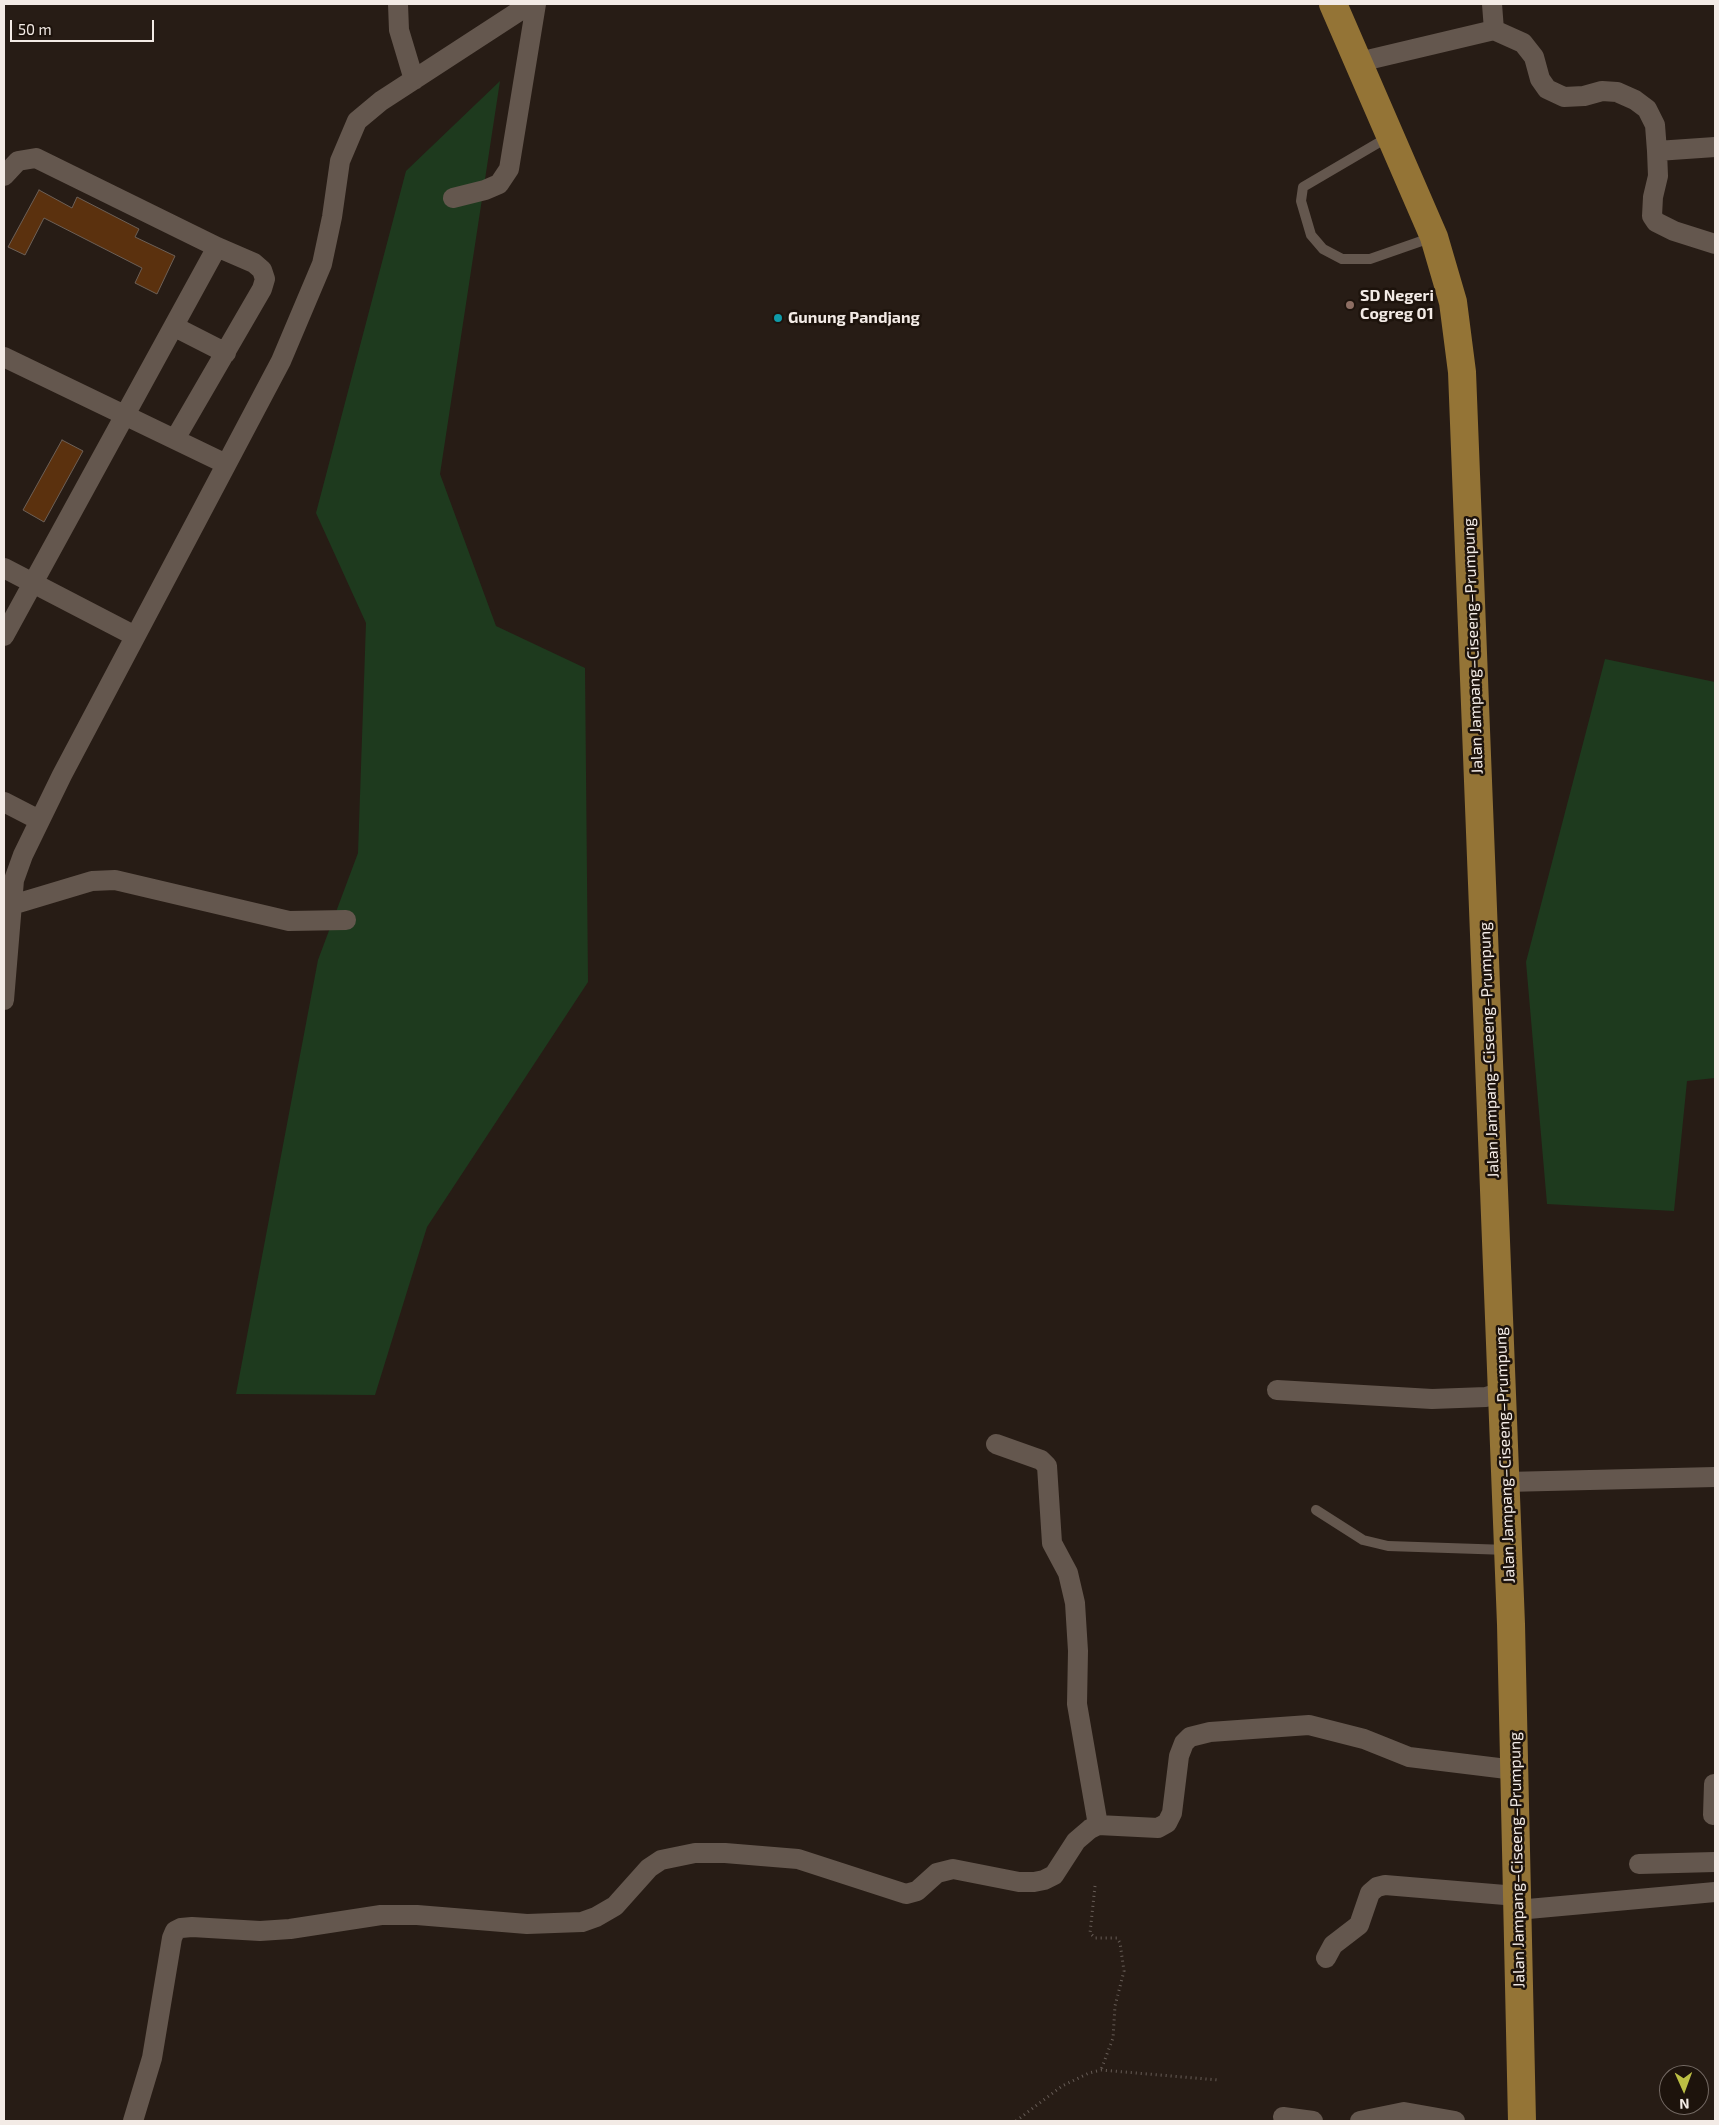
<!DOCTYPE html>
<meta charset="utf-8">
<style>
body{margin:0}
#map{position:relative;width:1719px;height:2125px;overflow:hidden;background:#271c15;font-family:"Exo 2",sans-serif}
canvas{display:block}
.frame{position:absolute;inset:0;border:5px solid #f3ebe6;pointer-events:none}
.north{position:absolute;left:1659px;top:2065px;width:50px;height:50px;box-sizing:border-box;background:#1d130c;border:1px solid #736963;border-radius:50%;rotate:178deg;font-size:14px;font-weight:700;line-height:20px;text-align:center;color:#f3ebe6}
.north::after{content:'';display:block;margin:auto;width:18px;height:22px;background:#bcbf44;clip-path:polygon(50% 0,100% 100%,50% 72%,0 100%)}
.scale{position:absolute;left:10px;top:20px;width:144px;height:22px;box-sizing:border-box;border:2px solid #f3ebe6;border-top:0;padding-left:6px;font-size:15px;line-height:18px;white-space:nowrap;color:#f3ebe6;-webkit-text-stroke:4px #1d130c;paint-order:stroke}
</style>
<div id="map">
<canvas width="1719" height="2125"></canvas>
<div class="frame"></div>
<div class="north">N</div>
<div class="scale">50 m</div>
</div>
<script>
const c = document.querySelector('canvas').getContext('2d');
c.lineJoin = 'round';
function fillPath(path, color) { c.fillStyle = color; c.fill(path, 'evenodd'); }
const poly = rows => new Path2D(rows.map(r => 'M' + r).join(''));
function strokePath(path, color, width, dash) { c.strokeStyle = color; c.lineWidth = width; c.lineCap = dash ? 'butt' : 'round'; c.setLineDash(dash || []); c.stroke(path); }
function drawText(font, color, halo, rows, align = 'center') {
  c.font = font + ' "Exo 2",sans-serif'; c.lineWidth = 5; c.setLineDash([]); c.textBaseline = 'middle'; c.strokeStyle = halo; c.fillStyle = color; for (const [text, x, y, turn = 0] of rows) {
    c.save(); c.translate(x, y); c.rotate((+turn || 0) * Math.PI / 180); c.textAlign = isNaN(turn) ? turn : align; if (halo) c.strokeText(text, 0, 0); c.fillText(text, 0, 0); c.restore();
  }
}
fillPath(poly([
 [500,81,440,474,496,626,585,668,588,982,427,1227,375,1395,236,1394,318,960,358,853,366,623,316,513,406,171],
 [1605,659,1715,682,1715,1078,1687,1081,1674,1211,1547,1204,1526,962]
]), '#1e3a1e');
const building = poly([
 [39,190,72,208,77,197,139,229,135,237,175,256,157,294,135,283,142,268,44,218,25,255,8,247,39,190],
 [62,440,83,451,44,522,23,510,62,440]
]);
fillPath(building, '#5b310e');
strokePath(building, '#6d6057', 1);
strokePath(poly([
 [1095,1886,1090,1933,1095,1938,1117,1938,1120,1943,1124,1971,1115,2006,1113,2038,1101,2070],
 [1016,2121,1062,2086,1089,2073,1101,2070,1218,2080]
]), '#675d57', 3, [1, 4]);
strokePath(poly([
 [1390,136,1303,187,1301,201,1311,235,1323,249,1342,259,1370,259,1433,237],
 [1316,1510,1363,1540,1388,1546,1508,1550]
]), '#64574e', 10);
strokePath(poly([
 [398,4,399,30,414,80],
 [1492,4,1494,30],
 [1359,62,1494,30,1523,43,1534,57,1540,79,1547,89,1564,97,1584,96,1602,91,1617,92,1635,100,1647,109,1655,125,1657,151,1658,176,1653,197,1652,216,1656,222,1674,231,1715,244],
 [1657,151,1715,147],
 [4,176,18,161,36,158,217,247,254,263,262,270,265,279,262,289,175,439],
 [453,198,485,190,499,184,509,169,536,4],
 [175,327,226,353],
 [4,357,226,464],
 [4,568,135,636],
 [4,636,217,247],
 [4,802,39,820],
 [12,905,92,881,115,880,289,921,346,920],
 [4,1000,14,880,23,855,62,775,281,361,322,264,332,217,340,161,357,121,381,101,530,4],
 [1277,1390,1432,1399,1486,1397,1502,1392],
 [996,1444,1041,1460,1047,1466,1052,1543,1068,1573,1075,1603,1078,1651,1077,1704,1098,1825],
 [1506,1482,1715,1477],
 [1713,1815,1714,1784,1715,1784],
 [1639,1864,1715,1862],
 [1517,1910,1715,1892],
 [1326,1958,1333,1945,1359,1925,1370,1893,1377,1887,1385,1885,1517,1896],
 [1283,2117,1313,2121],
 [133,2121,152,2058,172,1938,175,1931,181,1928,192,1927,260,1931,290,1929,381,1915,417,1915,527,1924,582,1922,596,1917,615,1906,649,1868,661,1860,695,1853,725,1853,798,1859,906,1894,917,1891,937,1873,953,1869,1019,1882,1034,1882,1044,1880,1054,1875,1076,1841,1090,1829,1098,1825,1158,1828,1167,1823,1172,1813,1179,1756,1184,1743,1190,1737,1210,1732,1309,1725,1364,1739,1409,1757,1515,1770],
 [1360,2121,1404,2112,1455,2121]
]), '#64574e', 20);
strokePath(poly([
 [1333,4,1434,237,1453,302,1462,372,1511,1624,1522,2121]
]), '#947436', 28);
for (const [x, y, r, color] of [
 [1350,305,5,"#8d6e63"],
 [778,318,5,"#0f9aa8"]
]) { const dot = new Path2D(); dot.arc(x, y, r, 0, 2 * Math.PI); c.fillStyle = color; c.fill(dot); strokePath(dot, '#1d130c', 2); }
drawText('bold 16px', '#f3ebe6', '#1d130c', [
 ["SD Negeri",1360,296],
 ["Cogreg 01",1360,314],
 ["Gunung Pandjang",788,318]
], 'left');
drawText('16px', '#f3ebe6', '#1d130c', [
 ["Jalan Jampang–Ciseeng–Prumpung",1473,646,-92],
 ["Jalan Jampang–Ciseeng–Prumpung",1489,1050,-92],
 ["Jalan Jampang–Ciseeng–Prumpung",1505,1455,-92],
 ["Jalan Jampang–Ciseeng–Prumpung",1517,1860,-91]
]);
</script>
